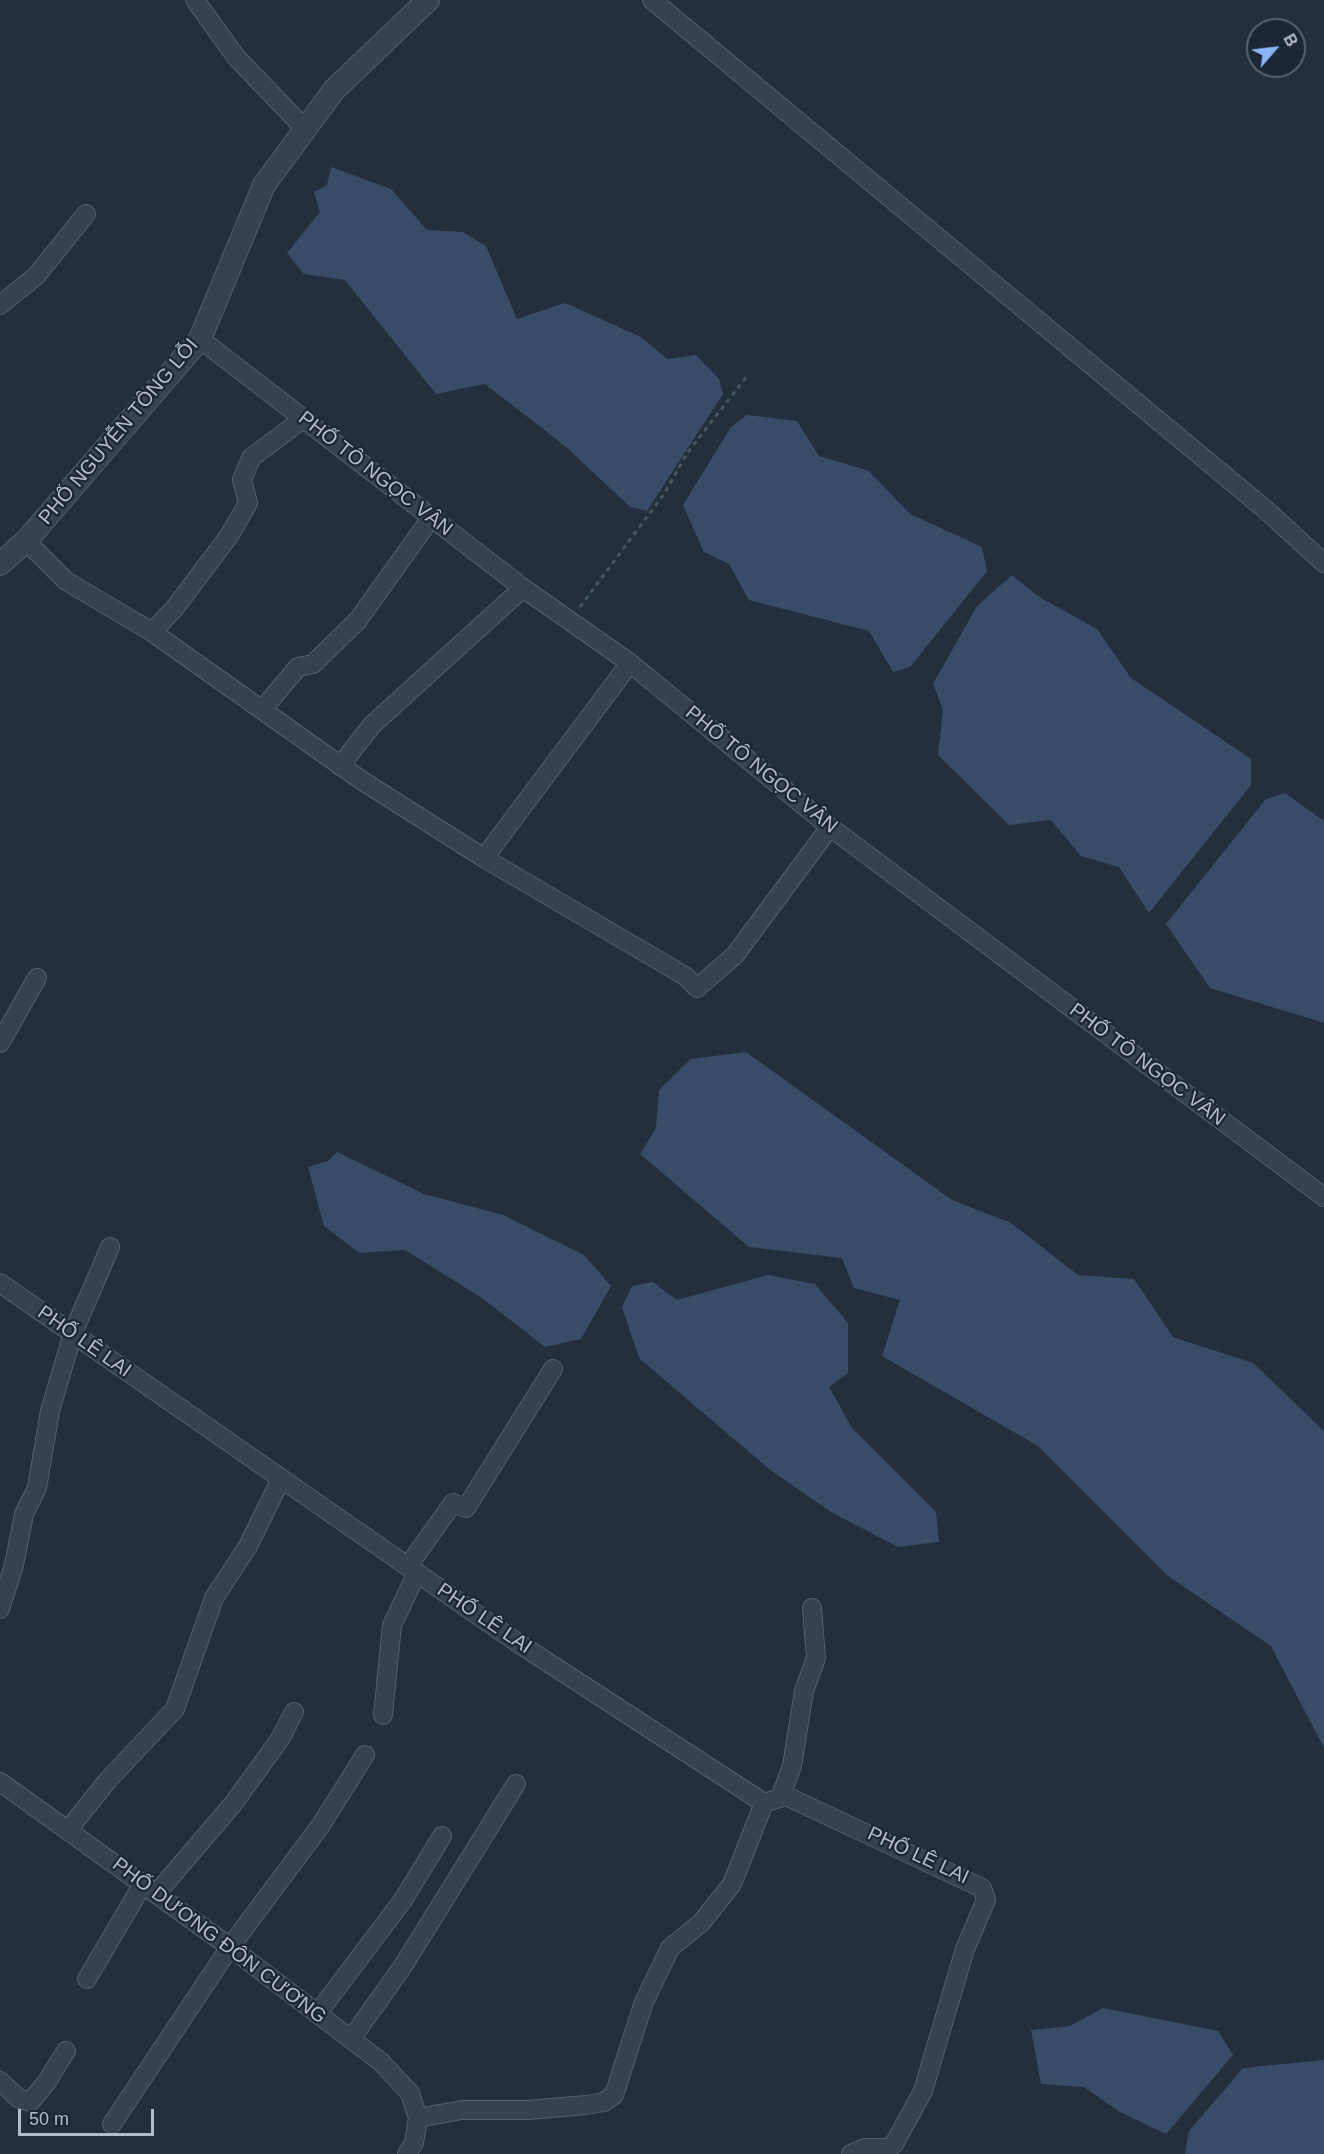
<!DOCTYPE html>
<meta charset="utf-8">
<style>
body{margin:0}
#map{position:relative;width:1324px;height:2154px;overflow:hidden;background:#242f3e;font-family:Arial,sans-serif}
canvas{display:block}
.north{position:absolute;left:1246px;top:18px;width:60px;height:60px;box-sizing:border-box;background:#1d2633;border:2px solid #59626f;border-radius:50%;rotate:62deg;font-size:16px;font-weight:700;line-height:24px;text-align:center;color:#b4bcc9}
.north::after{content:'';display:block;margin:auto;width:21px;height:27px;background:#8ab4f8;clip-path:polygon(50% 0,100% 100%,50% 72%,0 100%)}
.scale{position:absolute;left:18px;top:2109px;width:136px;height:27px;box-sizing:border-box;border:3px solid #b4bcc9;border-top:0;padding-left:8px;font-size:18px;line-height:21px;white-space:nowrap;color:#b4bcc9;-webkit-text-stroke:4px #1d2633;paint-order:stroke}
</style>
<div id="map">
<canvas width="1324" height="2154"></canvas>
<div class="north">B</div>
<div class="scale">50 m</div>
</div>
<script>
const c = document.querySelector('canvas').getContext('2d');
c.lineJoin = 'round';
function fillPath(path, color) { c.fillStyle = color; c.fill(path, 'evenodd'); }
const poly = rows => new Path2D(rows.map(r => 'M' + r).join(''));
function strokePath(path, color, width, dash) { c.strokeStyle = color; c.lineWidth = width; c.lineCap = dash ? 'butt' : 'round'; c.setLineDash(dash || []); c.stroke(path); }
function drawText(font, color, halo, rows, align = 'center') {
  c.font = font + ' Arial,sans-serif'; c.lineWidth = 4.5; c.setLineDash([]); c.textBaseline = 'middle'; c.strokeStyle = halo; c.fillStyle = color; for (const [text, x, y, turn = 0] of rows) {
    c.save(); c.translate(x, y); c.rotate((+turn || 0) * Math.PI / 180); c.textAlign = isNaN(turn) ? turn : align; if (halo) c.strokeText(text, 0, 0); c.fillText(text, 0, 0); c.restore();
  }
}
fillPath(poly([
 [331,167,391,189,427,230,463,232,486,246,517,319,565,303,641,337,667,359,696,355,719,379,723,394,647,511,630,507,565,446,485,384,436,394,345,280,304,274,287,253,320,212,314,192,327,185],
 [747,415,797,421,819,456,869,471,910,514,982,547,987,571,910,667,893,672,869,631,749,600,729,564,704,552,683,505,731,427],
 [1012,575,1039,597,1097,629,1131,678,1251,759,1251,785,1149,913,1119,867,1081,856,1051,820,1009,825,938,755,943,709,933,684,977,606],
 [1285,793,1324,821,1324,1023,1210,988,1166,924,1266,799],
 [746,1052,952,1200,1011,1223,1078,1275,1134,1279,1173,1337,1253,1363,1324,1431,1324,1748,1271,1646,1168,1576,1038,1446,882,1356,900,1300,854,1288,842,1258,749,1247,640,1154,656,1128,659,1090,691,1059],
 [337,1152,424,1194,503,1215,584,1255,611,1286,581,1339,545,1347,482,1298,405,1250,359,1253,324,1226,308,1167,328,1161],
 [768,1275,815,1284,848,1323,848,1373,829,1387,852,1428,936,1512,939,1542,898,1547,831,1512,769,1469,639,1358,622,1307,632,1286,653,1282,677,1300],
 [1103,2008,1218,2031,1233,2055,1166,2134,1120,2112,1084,2087,1041,2084,1031,2030,1070,2026],
 [1324,2060,1324,2154,1185,2154,1189,2131,1243,2068]
]), '#394c67');
const minor = poly([
 [195,0,236,57,305,129],
 [652,0,1266,510,1324,563],
 [0,305,36,276,86,214],
 [200,339,523,588,630,663,830,827,1324,1197],
 [26,541,66,581,152,632,361,780,484,858,685,976,697,988,735,955,830,827],
 [152,632,174,609,229,536,248,503,242,480,251,458,303,419],
 [262,710,298,667,313,664,358,620,431,518],
 [340,766,372,725,523,588],
 [484,858,630,663],
 [0,1043,37,978],
 [0,1283,515,1641,764,1803,786,1796,982,1888,986,1900,965,1949,923,2091,894,2144,889,2148,865,2148,851,2154],
 [408,1566,453,1503,466,1508,553,1369],
 [0,1609,14,1565,24,1514,37,1488,50,1411,73,1333,110,1247],
 [383,1715,392,1625,417,1573],
 [0,1782,230,1947,381,2062,410,2093,418,2118,414,2143,407,2154],
 [780,1798,792,1766,804,1691,816,1658,812,1608],
 [68,1830,108,1780,175,1709,214,1598,248,1546,281,1479],
 [156,1894,233,1804,280,1739,294,1712],
 [87,1979,143,1884],
 [317,2014,403,1900,442,1836],
 [351,2039,403,1966,516,1784],
 [0,2081,18,2098,30,2102,46,2083,66,2051],
 [418,2118,462,2110,528,2110,586,2105,604,2102,614,2095,644,2002,670,1948,701,1923,732,1884,764,1803],
 [112,2124,230,1947,321,1825,365,1755]
]);
const tertiary = poly([
 [0,564,26,541,200,339,264,185,334,90,428,0]
]);
strokePath(minor, '#565f6c', 20);
strokePath(tertiary, '#565f6c', 24);
strokePath(poly([
 [580,607,664,494,688,452,747,376]
]), '#44595c', 3, [4.5, 4.5]);
strokePath(minor, '#38414e', 18);
strokePath(tertiary, '#38414e', 22);
drawText('20px', '#b4bcc9', '#1d2633', [
 ["PHỐ NGUYỄN TÔNG LỖI",119,432,-50],
 ["PHỐ TÔ NGỌC VÂN",375,474,38],
 ["PHỐ TÔ NGỌC VÂN",761,770,39],
 ["PHỐ TÔ NGỌC VÂN",1147,1065,37],
 ["PHỐ LÊ LAI",84,1342,35],
 ["PHỐ LÊ LAI",484,1619,34],
 ["PHỐ LÊ LAI",918,1856,25],
 ["PHỐ DƯƠNG ĐÔN CƯƠNG",219,1941,37]
]);
</script>
